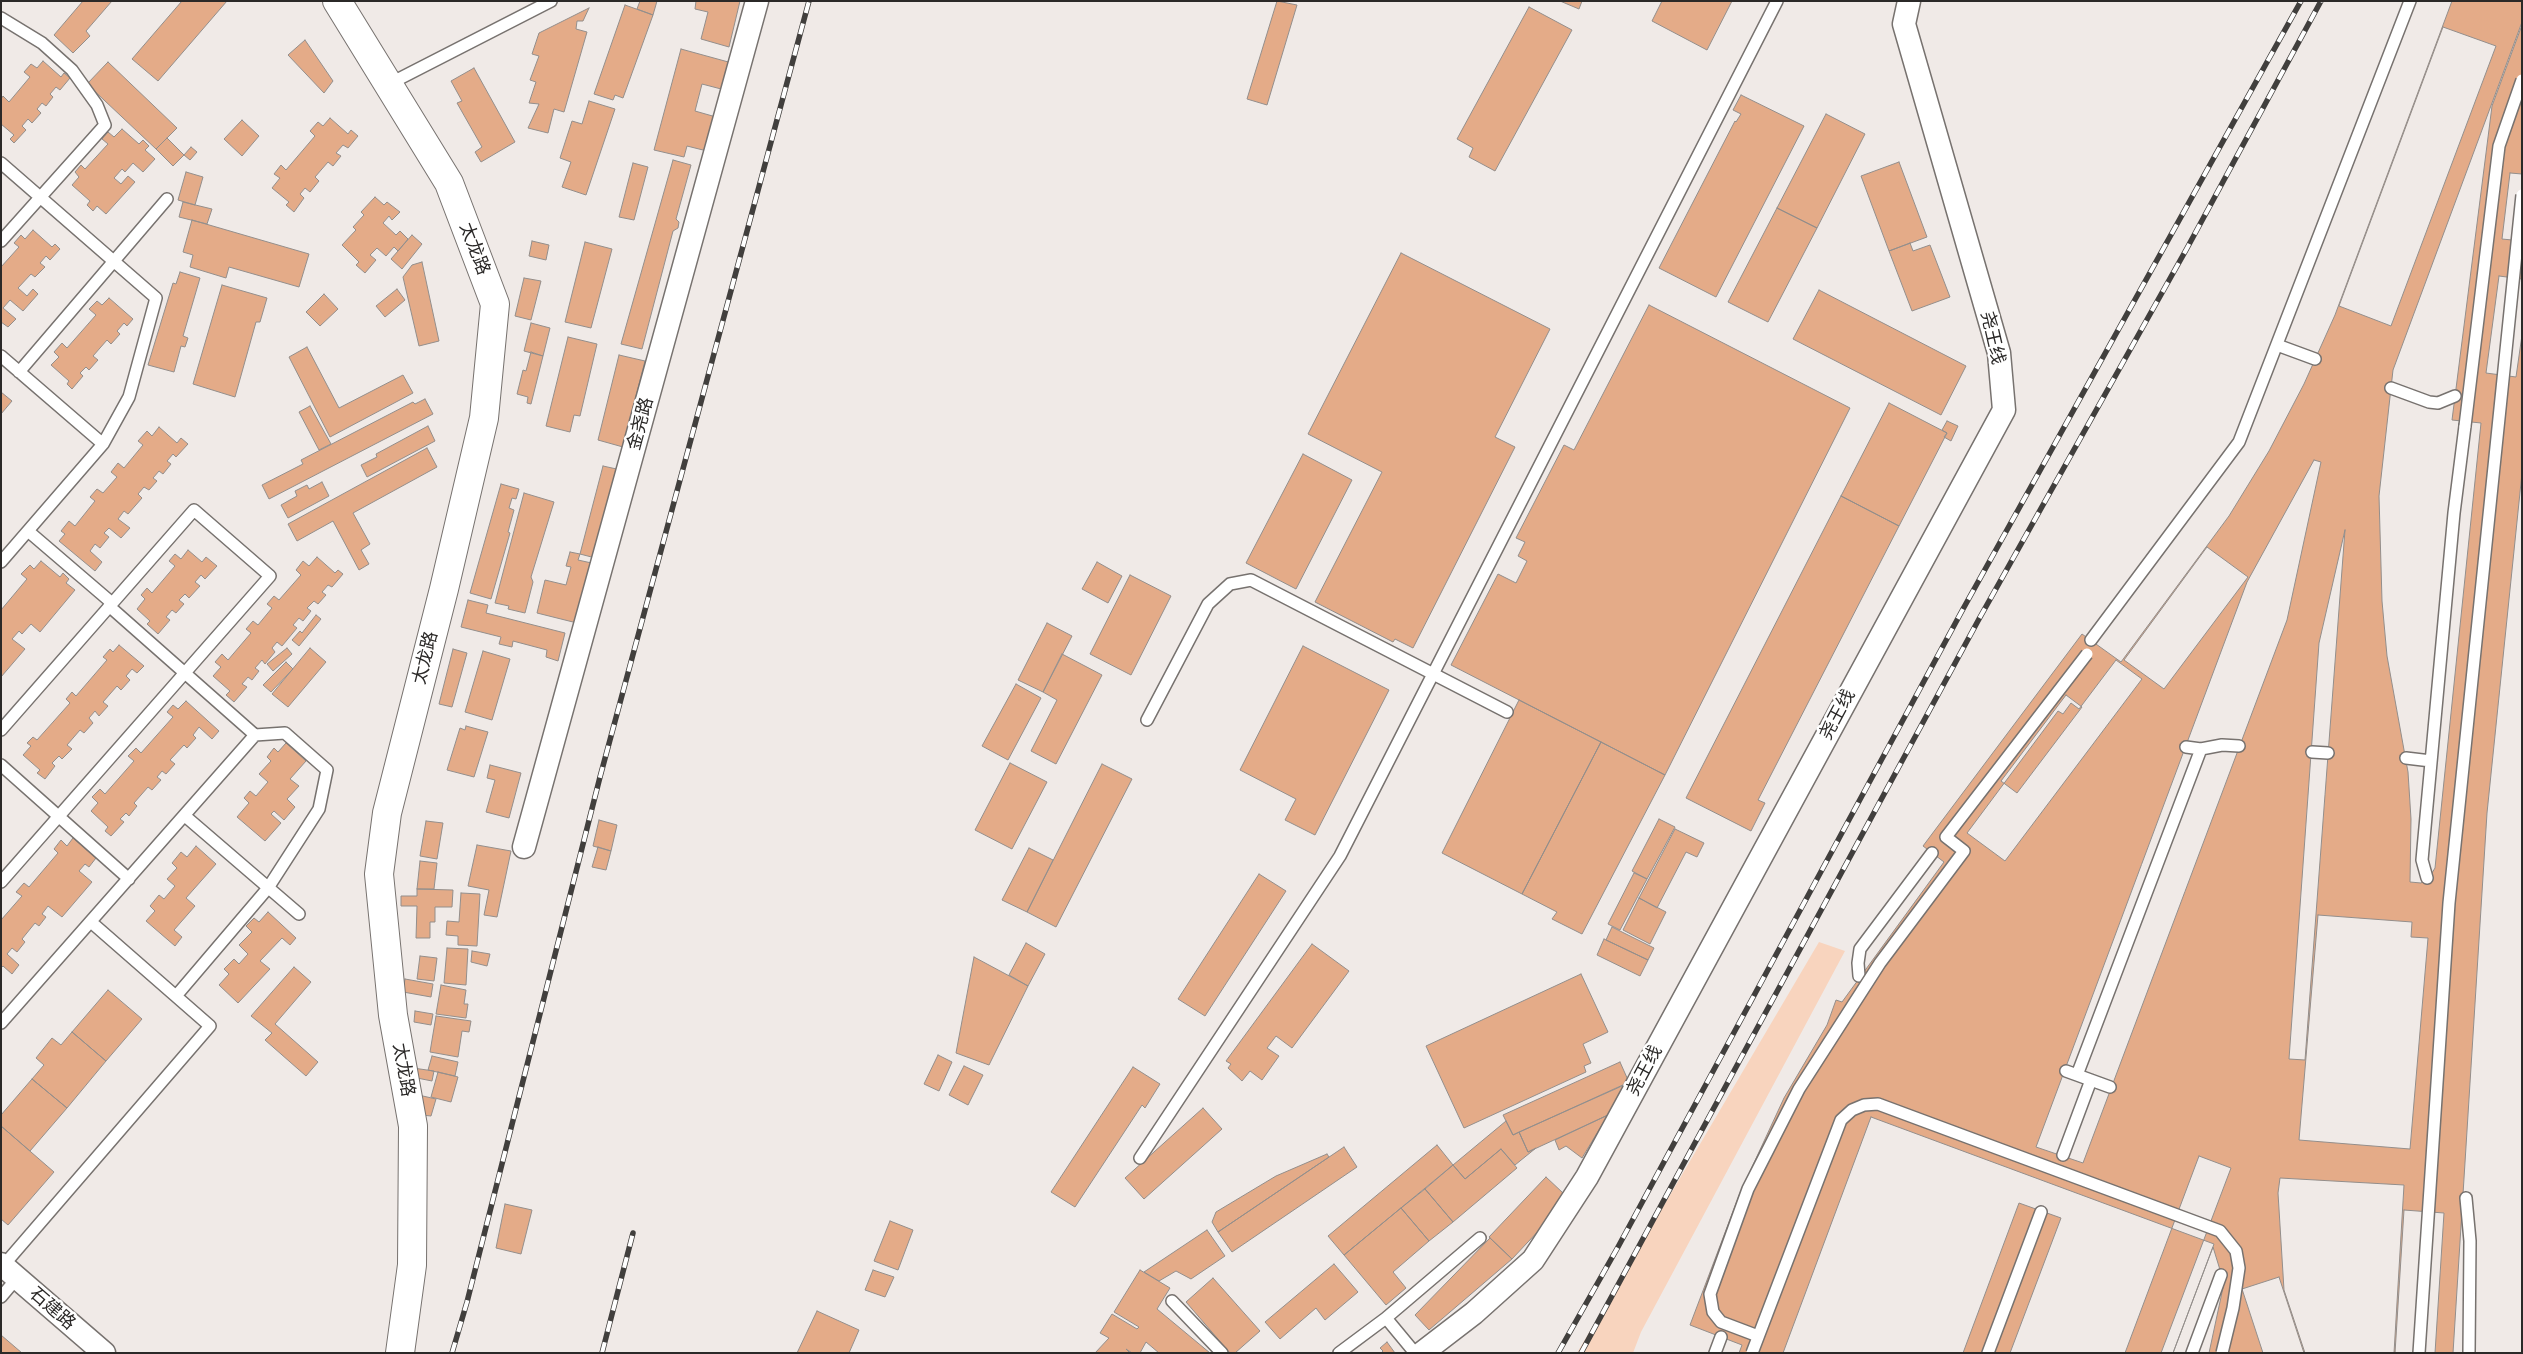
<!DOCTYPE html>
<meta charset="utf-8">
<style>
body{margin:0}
#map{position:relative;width:2523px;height:1354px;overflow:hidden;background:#f0eae7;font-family:"Archivo Narrow",sans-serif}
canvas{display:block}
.frame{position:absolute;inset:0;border:2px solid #2b2928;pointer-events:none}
</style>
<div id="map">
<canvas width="2523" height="1354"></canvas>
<div class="frame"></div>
</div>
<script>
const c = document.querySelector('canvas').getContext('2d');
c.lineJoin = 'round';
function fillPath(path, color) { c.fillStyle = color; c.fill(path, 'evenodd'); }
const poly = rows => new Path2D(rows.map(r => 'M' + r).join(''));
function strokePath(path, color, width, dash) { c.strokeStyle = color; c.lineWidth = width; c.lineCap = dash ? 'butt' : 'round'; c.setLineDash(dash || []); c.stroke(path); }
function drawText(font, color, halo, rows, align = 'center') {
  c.font = font + ' "Archivo Narrow","Noto Sans SC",sans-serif'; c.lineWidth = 5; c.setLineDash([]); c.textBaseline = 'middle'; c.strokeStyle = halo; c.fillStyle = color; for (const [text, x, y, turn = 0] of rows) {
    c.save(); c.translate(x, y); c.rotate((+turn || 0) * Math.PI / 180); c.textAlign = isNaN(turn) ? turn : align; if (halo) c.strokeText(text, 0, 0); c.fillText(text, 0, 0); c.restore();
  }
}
fillPath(poly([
 [1819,942,1845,951,1641,1332,1633,1353,1577,1353]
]), '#f8d4be');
const building = poly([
 [83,1,112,1,86,31,90,36,73,53,54,35,83,1],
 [182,1,227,1,158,81,132,59,182,1],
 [640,1,657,1,653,15,637,9,640,1],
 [696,1,740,1,729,47,701,39,708,12,695,9,696,1],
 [1277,1,1297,5,1267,105,1247,99,1277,1],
 [1560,1,1582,1,1579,9,1560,1],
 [1662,1,1732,1,1707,50,1652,21,1662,1],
 [2452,1,2522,1,2522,22,2393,370,2379,496,2382,601,2387,656,2408,772,2411,819,2410,882,2421,883,2429,878,2435,868,2481,423,2452,420,2492,106,2522,25,2522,473,2487,813,2453,1353,2394,1353,2404,1185,2280,1178,2278,1193,2284,1290,2305,1353,2209,1353,2224,1283,2213,1247,2173,1353,1739,1353,1742,1345,1690,1325,1740,1193,1784,1098,1827,1025,1836,1000,1842,1002,1944,862,1923,846,2082,634,2121,662,2229,516,2269,451,2304,384,2335,315,2452,1],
 [2314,460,2321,462,2287,620,2083,1163,2036,1147,2247,582,2314,460],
 [2345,530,2305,1060,2289,1059,2319,643,2345,530],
 [625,5,653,15,623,98,615,95,613,100,594,94,625,5],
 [1529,7,1572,30,1495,171,1469,157,1473,148,1457,139,1529,7],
 [589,8,583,21,577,21,576,29,587,32,564,112,554,109,548,133,528,128,539,104,529,103,536,82,530,80,539,56,532,54,539,33,589,8],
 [2443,27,2496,46,2391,326,2339,306,2443,27],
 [305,40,333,81,324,93,288,55,305,40],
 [681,49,732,63,725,90,702,84,695,111,716,117,711,152,687,146,684,157,654,150,681,49],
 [43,61,61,77,64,73,70,78,60,90,56,87,50,94,53,97,46,106,42,103,37,109,41,113,32,123,28,119,22,126,26,130,14,143,10,139,14,135,1,124,1,99,3,96,9,102,30,77,24,72,31,64,37,68,43,61],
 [108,62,177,128,156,149,87,84,108,62],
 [474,68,515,142,481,162,475,152,482,147,457,103,462,101,451,81,474,68],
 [1741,95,1804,126,1716,297,1659,268,1735,121,1736,122,1741,114,1733,110,1741,95],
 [589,101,615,109,586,195,562,187,571,162,560,158,572,121,582,124,589,101],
 [1826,114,1865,134,1817,228,1777,208,1826,114],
 [330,118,348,134,351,130,358,136,348,148,343,145,336,153,341,156,333,166,328,162,315,177,319,181,310,192,305,188,300,194,304,198,294,212,286,205,289,202,272,188,280,178,274,174,281,165,286,170,315,136,310,131,318,122,323,126,330,118],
 [242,120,259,136,242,156,224,139,242,120],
 [122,129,139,144,143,140,149,146,145,150,155,159,143,172,133,163,125,172,122,169,114,178,121,184,128,176,135,182,106,214,97,206,93,211,87,205,90,201,72,185,79,177,75,172,81,165,85,169,108,144,102,139,108,132,114,137,122,129],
 [167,138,184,155,173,166,156,149,167,138],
 [191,147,197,152,190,160,184,155,191,147],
 [673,160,691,165,676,219,679,222,678,228,673,231,642,349,621,344,673,160],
 [1899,162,1927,237,1889,251,1861,176,1899,162],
 [633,163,648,167,634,220,619,217,633,163],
 [186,172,203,177,195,205,178,200,186,172],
 [2510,173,2522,174,2522,241,2502,239,2510,173],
 [375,197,384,205,387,202,400,212,392,220,389,216,383,223,396,235,400,231,408,239,398,251,394,247,386,256,377,248,370,255,376,260,365,273,356,265,359,262,342,245,356,230,353,227,364,215,361,212,375,197],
 [183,202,212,209,207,224,179,217,183,202],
 [1777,208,1817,228,1768,322,1728,302,1777,208],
 [192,220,309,254,299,287,229,267,226,278,190,267,193,255,183,252,192,220],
 [33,230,52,247,55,244,60,249,50,260,46,256,40,263,45,267,35,277,31,274,18,288,27,296,33,289,38,294,23,311,10,300,3,308,16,319,8,327,1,322,1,267,19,247,14,243,21,235,25,239,33,230],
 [412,235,422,244,402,269,391,259,412,235],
 [532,241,549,245,546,260,529,256,532,241],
 [585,242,612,249,591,328,565,322,585,242],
 [1910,243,1913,251,1930,245,1950,297,1912,311,1889,251,1910,243],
 [1401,253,1550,329,1495,437,1515,447,1413,648,1395,639,1393,642,1315,602,1382,472,1308,434,1401,253],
 [422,262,439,341,419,346,403,277,412,265,422,262],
 [180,272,200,278,183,336,188,338,185,347,181,346,174,372,148,365,173,283,176,284,180,272],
 [2499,276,2522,279,2522,335,2516,377,2486,373,2499,276],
 [524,278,541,281,531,320,515,316,524,278],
 [222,285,267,298,260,322,256,322,235,397,193,384,222,285],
 [397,289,405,300,385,317,376,306,397,289],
 [1819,290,1966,366,1941,415,1793,339,1819,290],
 [324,294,338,309,320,326,306,312,324,294],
 [109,298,133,319,127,326,124,323,117,331,120,334,111,344,107,340,93,356,98,360,89,370,86,367,80,373,83,376,72,389,67,384,69,381,51,365,59,357,54,352,62,343,67,348,96,315,89,309,97,301,102,305,109,298],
 [1649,305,1850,408,1665,775,1451,665,1498,574,1516,583,1527,561,1518,556,1525,542,1516,538,1564,445,1574,450,1649,305],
 [531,323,550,328,543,356,524,351,531,323],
 [568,337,597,344,580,416,574,415,570,432,546,426,568,337],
 [307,347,339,408,403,375,413,393,330,437,289,357,307,347],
 [531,352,543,356,531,404,527,403,528,397,517,394,523,370,526,371,531,352],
 [619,355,645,361,623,447,598,440,619,355],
 [1,392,12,401,1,414,1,392],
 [425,399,433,414,269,499,262,485,303,464,301,460,413,402,415,404,425,399],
 [1889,403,1947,433,1899,526,1841,496,1889,403],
 [310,406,331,444,319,450,299,412,310,406],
 [1947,421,1958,426,1951,441,1944,437,1947,433,1942,430,1947,421],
 [428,426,435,441,367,477,361,465,377,457,376,454,428,426],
 [159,427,177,443,181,438,188,444,176,457,173,454,167,461,171,464,163,474,159,471,153,478,157,481,149,490,144,487,138,494,142,498,128,514,124,511,118,519,130,528,121,538,109,528,104,533,109,537,100,548,95,544,90,551,102,562,95,571,59,541,65,534,61,531,69,521,75,526,95,501,90,497,97,489,103,493,117,477,111,472,118,463,124,468,143,445,138,441,147,431,152,436,159,427],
 [427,448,437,467,353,513,370,544,361,550,369,564,359,570,333,521,297,541,288,524,427,448],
 [1303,454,1352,480,1296,589,1246,563,1303,454],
 [603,466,621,470,603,560,580,554,603,466],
 [322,482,329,496,288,518,281,505,297,496,295,491,307,485,309,489,322,482],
 [501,484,519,489,516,499,512,498,509,508,514,510,508,532,510,533,491,599,470,593,501,484],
 [524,493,554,502,531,577,533,582,525,613,508,609,509,606,495,603,524,493],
 [1841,496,1899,526,1758,800,1765,803,1751,831,1686,798,1841,496],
 [2207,547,2248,577,2164,689,2124,660,2207,547],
 [188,550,202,562,206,557,217,566,205,579,201,575,195,582,200,586,189,598,185,594,179,600,184,604,176,613,172,610,166,617,170,620,158,634,147,624,150,621,137,609,145,599,141,595,147,588,152,593,175,566,169,561,175,554,181,559,188,550],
 [570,552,580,554,578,560,596,564,581,624,537,613,545,580,566,585,571,567,566,566,570,552],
 [317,557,335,573,338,570,343,574,332,587,328,585,322,592,326,595,318,604,314,601,307,608,311,611,303,621,299,618,293,625,297,628,282,646,277,642,272,648,275,652,265,664,262,660,255,668,259,671,252,680,248,677,242,684,247,687,234,702,226,695,230,691,213,676,221,667,215,662,222,654,228,660,251,633,246,629,253,621,258,625,272,608,267,604,274,596,279,600,301,575,296,570,303,561,309,566,317,557],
 [41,561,60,577,63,573,69,579,66,583,75,590,40,632,31,624,22,634,19,631,12,639,25,649,1,677,1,610,27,579,21,574,30,565,34,569,41,561],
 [1097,562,1122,576,1108,603,1082,589,1097,562],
 [1130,575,1171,596,1131,675,1090,654,1130,575],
 [468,600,488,605,486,613,565,633,558,661,546,657,547,650,513,641,512,647,499,644,501,637,461,627,468,600],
 [316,615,321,619,299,646,292,640,300,631,302,633,316,615],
 [1047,623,1072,636,1043,692,1018,680,1047,623],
 [119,645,144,666,137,673,132,669,126,676,130,680,121,690,117,686,103,702,108,706,99,716,95,711,89,718,93,723,84,733,80,730,67,745,72,749,62,759,59,756,52,763,55,766,45,779,37,773,40,770,23,755,31,746,27,743,33,737,37,740,70,703,66,699,72,692,76,696,107,660,103,657,110,649,113,652,119,645],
 [1303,646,1389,690,1315,835,1285,820,1296,799,1240,770,1303,646],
 [287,648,292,654,273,671,267,664,287,648],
 [310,648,326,662,288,707,272,694,310,648],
 [453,649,467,653,452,707,439,704,453,649],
 [483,651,510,659,492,720,465,712,483,651],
 [1062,654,1102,675,1056,764,1031,751,1057,700,1043,692,1062,654],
 [2116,660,2142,679,2005,861,1967,833,2058,711,2063,714,2071,703,2079,709,2116,660],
 [286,662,293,669,271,692,263,685,286,662],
 [1016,684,1041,698,1008,760,982,746,1016,684],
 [2066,695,2082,707,2017,793,2001,781,2066,695],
 [1519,700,1601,742,1522,894,1442,853,1519,700],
 [186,701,219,731,212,739,199,727,193,735,196,738,187,748,184,745,170,760,175,764,166,774,162,771,157,777,161,780,152,790,148,787,134,803,137,806,129,816,126,813,120,819,124,822,111,836,105,831,108,827,91,811,98,803,92,797,100,789,105,794,134,761,128,756,136,748,141,753,173,717,167,712,173,705,178,709,186,701],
 [466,726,488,732,474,777,447,770,460,728,465,730,466,726],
 [1601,742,1665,775,1582,934,1552,919,1557,912,1522,894,1601,742],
 [286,743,306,761,290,779,299,786,287,799,295,807,284,820,274,811,271,814,281,823,265,841,237,817,249,803,244,798,250,791,256,796,268,782,259,774,271,761,267,757,274,748,278,752,286,743],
 [1010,763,1047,782,1012,849,975,830,1010,763],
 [1102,764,1132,779,1056,927,1027,912,1102,764],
 [490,765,521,773,509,818,486,812,495,780,487,778,490,765],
 [1659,819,1675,827,1647,879,1632,871,1659,819],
 [599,820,617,825,611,851,593,846,599,820],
 [426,821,443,823,437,859,420,856,426,821],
 [1675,829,1704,843,1697,857,1686,852,1657,908,1639,898,1675,829],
 [73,838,96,858,89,867,85,864,79,871,92,882,62,917,48,906,42,914,46,917,39,926,35,923,22,939,25,942,17,952,12,948,7,954,19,965,12,974,3,966,1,968,1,920,22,896,16,892,24,883,29,887,58,853,54,849,61,840,67,846,73,838],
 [477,845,511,851,497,917,484,915,489,890,468,886,477,845],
 [196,846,216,864,186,898,195,906,174,930,182,937,175,946,146,921,155,911,150,906,159,895,164,899,175,886,167,879,177,868,172,863,181,852,187,857,196,846],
 [598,847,611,851,606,870,592,867,598,847],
 [1029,848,1053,860,1027,912,1002,900,1029,848],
 [420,861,437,863,434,889,417,889,420,861],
 [1634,873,1647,879,1620,930,1608,924,1634,873],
 [1259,874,1286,891,1205,1016,1178,999,1259,874],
 [417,889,453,890,452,907,435,907,435,922,430,922,430,938,416,938,417,906,401,906,401,896,417,896,417,889],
 [461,893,480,894,477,946,458,945,458,936,446,935,447,921,459,922,461,893],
 [1639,898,1666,912,1650,944,1623,930,1639,898],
 [268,912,296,938,290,945,282,938,260,961,270,969,238,1003,219,985,229,974,224,969,234,959,239,964,248,954,239,945,252,932,246,926,254,918,259,922,268,912],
 [2318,915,2412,922,2411,937,2428,938,2410,1149,2299,1140,2318,915],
 [1612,927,1654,948,1648,960,1606,940,1612,927],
 [1604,939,1648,960,1640,976,1597,955,1604,939],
 [1026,943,1045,954,1028,986,1009,975,1026,943],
 [1312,944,1349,971,1292,1048,1276,1036,1267,1048,1279,1056,1262,1080,1250,1071,1242,1081,1228,1068,1231,1064,1226,1061,1312,944],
 [447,948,468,949,466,985,444,983,447,948],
 [472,951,490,954,487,966,471,962,472,951],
 [420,956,437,958,434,981,417,979,420,956],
 [974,957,1028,986,989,1065,956,1053,974,957],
 [294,967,311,982,275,1024,318,1062,306,1076,265,1040,272,1033,251,1016,294,967],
 [1581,974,1608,1032,1583,1044,1591,1063,1584,1066,1586,1072,1464,1128,1426,1046,1581,974],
 [405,979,433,984,431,997,403,992,405,979],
 [441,985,466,990,464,1004,468,1004,466,1018,436,1014,441,985],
 [108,990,142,1019,106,1061,72,1032,108,990],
 [415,1011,433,1014,431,1025,414,1022,415,1011],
 [436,1016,471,1021,469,1032,462,1031,458,1057,430,1052,436,1016],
 [72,1032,106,1061,67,1108,32,1079,44,1065,36,1058,52,1038,61,1045,72,1032],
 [938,1055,952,1062,939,1091,924,1084,938,1055],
 [432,1056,458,1062,455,1076,428,1070,432,1056],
 [1620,1062,1628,1080,1625,1084,1513,1135,1503,1115,1620,1062],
 [964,1066,983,1075,968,1105,949,1095,964,1066],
 [1133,1067,1160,1084,1145,1108,1142,1105,1075,1207,1051,1192,1133,1067],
 [413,1068,434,1071,432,1081,412,1077,413,1068],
 [438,1072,458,1077,451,1102,431,1097,438,1072],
 [32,1079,67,1108,30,1151,1,1126,1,1115,32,1079],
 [1622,1086,1623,1089,1608,1115,1528,1152,1519,1132,1622,1086],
 [414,1094,436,1099,431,1116,421,1115,414,1094],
 [1203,1108,1222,1129,1144,1199,1125,1178,1203,1108],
 [1608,1115,1582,1158,1566,1146,1559,1150,1555,1140,1608,1115],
 [1871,1117,2214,1244,2173,1353,2010,1353,2061,1218,2019,1203,1963,1353,1783,1353,1871,1117],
 [1506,1121,1513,1135,1519,1132,1528,1152,1536,1148,1515,1165,1501,1149,1465,1179,1453,1165,1506,1121],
 [1,1126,54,1172,8,1225,1,1219,1,1126],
 [1437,1145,1453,1165,1344,1255,1328,1236,1437,1145],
 [1344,1147,1357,1167,1232,1252,1218,1232,1344,1147],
 [1501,1149,1517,1168,1453,1222,1425,1189,1453,1165,1465,1179,1501,1149],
 [1327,1154,1329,1157,1218,1232,1212,1222,1216,1212,1276,1176,1327,1154],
 [2199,1156,2231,1168,2161,1353,2125,1353,2199,1156],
 [1546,1177,1563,1193,1543,1226,1512,1259,1489,1237,1546,1177],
 [1425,1189,1453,1222,1429,1241,1401,1208,1425,1189],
 [505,1204,532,1210,521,1254,496,1248,505,1204],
 [1401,1208,1429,1241,1393,1272,1406,1288,1386,1305,1344,1255,1401,1208],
 [2404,1210,2444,1213,2435,1353,2395,1353,2404,1210],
 [890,1221,913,1230,898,1270,874,1261,890,1221],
 [1207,1230,1225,1256,1191,1279,1176,1271,1159,1281,1144,1272,1207,1230],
 [1490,1238,1512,1259,1429,1330,1415,1315,1490,1238],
 [1334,1264,1358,1292,1325,1320,1316,1308,1280,1339,1265,1322,1334,1264],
 [873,1270,894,1277,885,1297,865,1290,873,1270],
 [1140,1270,1170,1288,1157,1309,1210,1353,1159,1353,1146,1342,1140,1353,1132,1353,1126,1349,1130,1353,1095,1353,1109,1338,1100,1333,1112,1314,1137,1329,1139,1327,1114,1312,1140,1270],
 [2279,1277,2304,1353,2263,1353,2242,1289,2279,1277],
 [1213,1278,1260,1331,1235,1353,1230,1353,1186,1302,1213,1278],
 [817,1311,859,1330,849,1353,797,1353,817,1311],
 [1,1335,22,1353,1,1353,1,1335],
 [1387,1342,1395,1353,1381,1353,1383,1351,1380,1348,1387,1342]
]);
fillPath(building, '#e4ab88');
strokePath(building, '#938e8b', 1);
const service = poly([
 [1,18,42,43,72,70,97,105,105,125,1,241],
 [389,84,551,1],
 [1,163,156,298,129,397,103,444,1,562],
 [2277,345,2315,359],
 [1,356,103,444],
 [19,372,167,199],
 [2391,388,2429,402,2438,403,2455,396],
 [28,531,112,603],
 [109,606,255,735],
 [2091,640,2239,442,2410,1],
 [1147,720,1208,604,1230,584,1251,580,1507,712],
 [1,730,194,510,270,576,1,882],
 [2186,747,2201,749,2222,745,2239,746],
 [2312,752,2328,753],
 [2406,758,2431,761],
 [1,765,129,879],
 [185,816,299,914],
 [2427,878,2422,860,2454,513,2465,426],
 [1859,976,1858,963,1860,949,1932,853],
 [1,1023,255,735,285,733,327,770,319,809,268,888,176,996],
 [2066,1071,2110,1087],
 [2077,1075,2201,749],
 [2063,1155,2091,1080],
 [1140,1158,1340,856,1777,1],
 [2466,1198,2470,1241,2469,1353],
 [3,1266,210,1026,91,922],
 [1,1297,17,1278],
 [1172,1301,1222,1353],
 [1339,1353,1386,1318],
 [1415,1353,1386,1318,1480,1238],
 [1715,1353,1721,1337],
 [1988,1353,2041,1212],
 [2192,1353,2221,1275]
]);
const minor = poly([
 [524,847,757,1],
 [1,1264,104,1353],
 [1422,1353,1474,1313,1533,1260,1587,1177,2004,410,1999,353,1904,24,1909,1]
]);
const tertiary = poly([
 [337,1,449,183,495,304,484,418,444,589,387,813,379,874,393,1015,413,1126,412,1265,400,1353]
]);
strokePath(service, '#77726f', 14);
strokePath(minor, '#77726f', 25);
strokePath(tertiary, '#77726f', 30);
strokePath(service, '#fff', 11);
strokePath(minor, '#fff', 22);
strokePath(tertiary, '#fff', 28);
const rail = poly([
 [452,1353,467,1302,600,777,809,1],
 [602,1353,633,1233],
 [1558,1353,1618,1247,1963,609,2301,1],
 [1581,1353,1979,619,2186,250,2321,1]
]);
strokePath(rail, '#413f3d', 5.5);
strokePath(rail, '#fff', 4, [11]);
const serviceBridge = poly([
 [2465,426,2499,146,2522,80],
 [1758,1336,1721,1322,1713,1312,1710,1294,1748,1189,1799,1089,1880,963,1964,851,1946,837,2087,654],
 [1752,1353,1841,1120,1852,1110,1864,1105,1878,1104,2220,1231,2236,1251,2239,1268,2233,1308,2222,1353],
 [2419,1353,2449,903,2522,195]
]);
strokePath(serviceBridge, '#77726f', 14, []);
strokePath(serviceBridge, '#fff', 11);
drawText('18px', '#2b2928', '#fff', [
 ["太龙路",474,249,69],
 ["尧王线",1992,338,77],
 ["金尧路",641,424,-75],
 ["太龙路",426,658,-76],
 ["尧王线",1838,715,-62],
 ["太龙路",403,1070,80],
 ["尧王线",1645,1071,-62],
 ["石建路",52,1309,41]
]);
</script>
